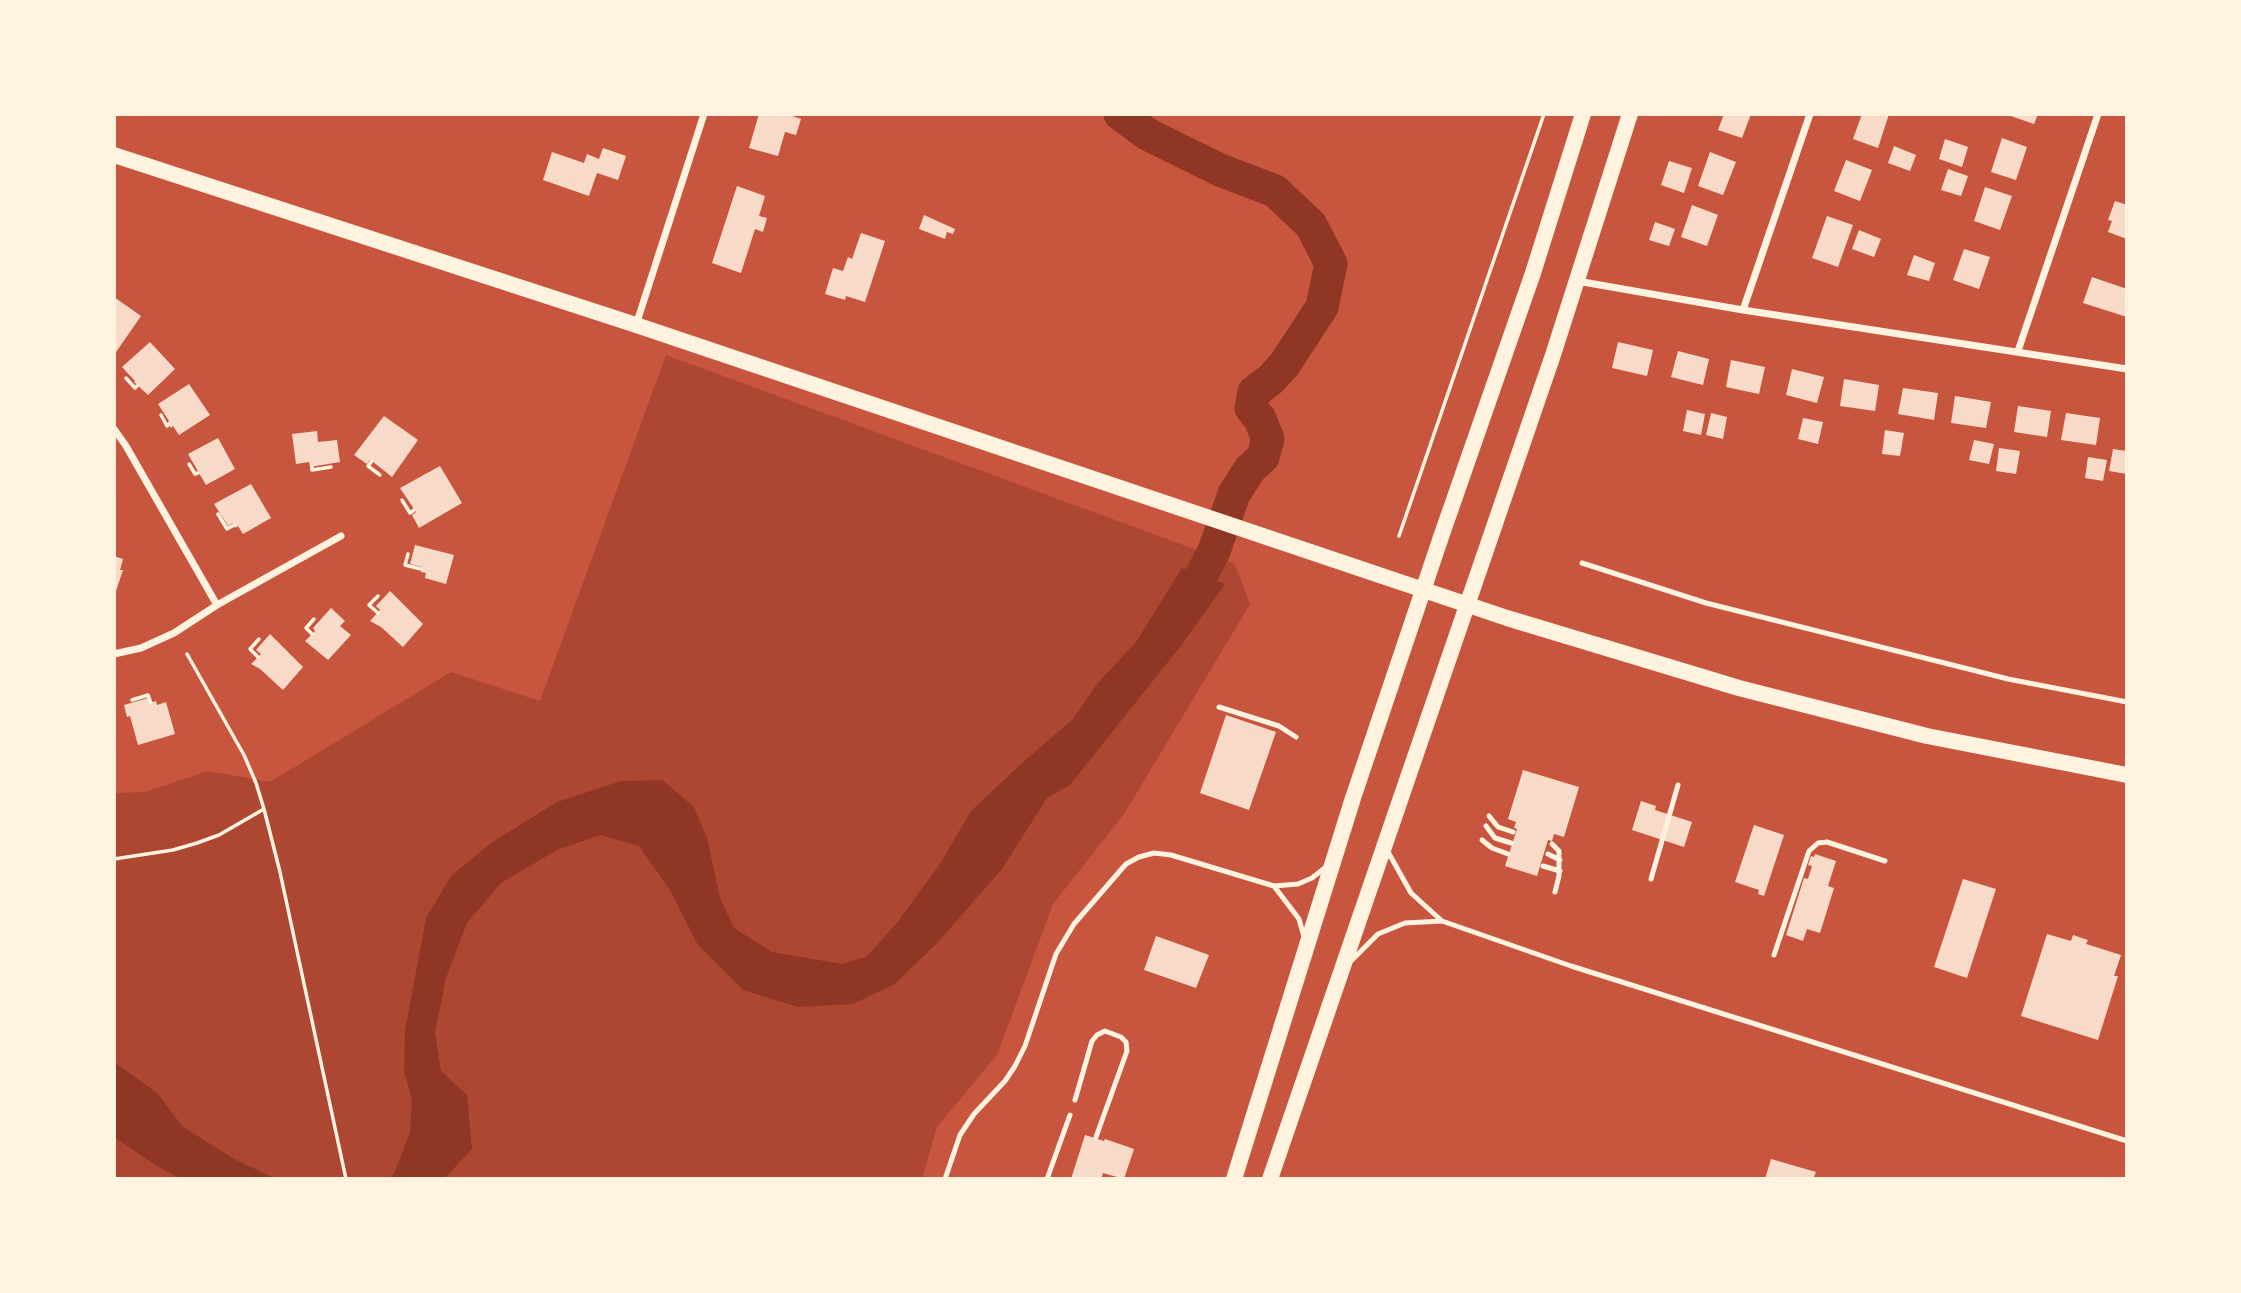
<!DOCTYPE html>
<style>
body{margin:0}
#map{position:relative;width:2241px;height:1293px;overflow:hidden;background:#c8553d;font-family:"Titillium Web",sans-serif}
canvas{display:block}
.frame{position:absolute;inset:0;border:116px solid #fff3e0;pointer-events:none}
</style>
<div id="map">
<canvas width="2241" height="1293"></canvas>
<div class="frame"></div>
</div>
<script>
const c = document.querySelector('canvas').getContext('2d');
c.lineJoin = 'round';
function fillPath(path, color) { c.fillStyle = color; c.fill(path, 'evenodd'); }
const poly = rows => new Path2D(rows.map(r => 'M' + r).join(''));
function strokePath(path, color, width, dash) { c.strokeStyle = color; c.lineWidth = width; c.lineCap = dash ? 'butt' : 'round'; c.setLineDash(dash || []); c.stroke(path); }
fillPath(poly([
 [666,355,1235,564,1250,604,1124,814,1053,904,997,1055,937,1127,922,1179,114,1179,114,793,145,792,208,771,270,782,451,672,540,701]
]), '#ae4732');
fillPath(poly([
 [1182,568,1225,584,1183,643,1070,785,1047,798,1002,869,940,940,895,984,853,1004,798,1007,743,990,698,945,670,890,639,846,600,835,557,850,501,883,467,923,446,978,435,1032,441,1071,467,1095,472,1149,444,1179,388,1179,394,1174,410,1132,412,1099,404,1071,405,1031,426,918,451,876,491,843,557,802,621,781,662,780,694,807,707,838,720,898,734,928,772,952,842,964,866,957,896,924,940,864,971,811,1022,763,1073,719,1097,684,1136,642],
 [114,1062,157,1093,182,1126,234,1159,277,1179,181,1179,157,1166,114,1137]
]), '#8f3625');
strokePath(poly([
 [1120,114,1147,134,1220,170,1275,191,1311,225,1331,264,1322,307,1284,365,1270,380,1254,392,1251,408,1260,419,1268,439,1263,457,1250,469,1234,494,1214,551,1180,616]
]), '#8f3625', 33);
fillPath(poly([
 [759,114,790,114,789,115,801,119,796,135,785,132,778,156,749,148],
 [1724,114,1751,114,1742,138,1718,130],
 [1862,114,1889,114,1878,148,1853,139],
 [2005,114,2038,114,2034,124],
 [2002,138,2027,147,2016,180,1991,172],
 [1945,139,1968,147,1962,167,1939,159],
 [1894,146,1916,155,1910,171,1888,163],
 [603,148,626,156,618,180,597,173,589,196,543,180,552,152,584,163,587,154,599,159],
 [1710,152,1736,162,1723,195,1698,186],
 [1846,160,1872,170,1860,201,1834,191],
 [1669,161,1692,168,1684,193,1661,185],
 [1948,169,1968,176,1961,196,1941,190],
 [737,186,765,196,759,216,767,218,763,232,755,229,741,273,712,263],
 [1985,187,2012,196,2000,230,1974,221],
 [2115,201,2127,205,2127,239,2108,232,2112,221,2108,220],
 [1692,205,1718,215,1707,246,1681,237],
 [924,215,955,229,953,234,947,232,945,239,919,229],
 [1827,216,1853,225,1838,267,1812,258],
 [1655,222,1675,229,1669,246,1649,240],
 [1859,230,1881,239,1874,257,1852,249],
 [861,233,885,241,865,302,846,296,845,300,825,294,833,268,843,271,848,257,852,259],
 [1964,249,1990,257,1979,289,1953,280],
 [1914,255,1935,263,1929,281,1907,275],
 [2092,277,2127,289,2127,317,2083,303],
 [114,297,141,316,114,355],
 [150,342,175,369,148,395,134,382,135,381,122,367],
 [1618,342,1653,350,1647,376,1612,368],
 [1678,351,1709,359,1703,385,1671,377],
 [1731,360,1765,367,1759,394,1726,387],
 [1792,369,1824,377,1817,403,1786,395],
 [1844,379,1879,385,1875,411,1840,406],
 [189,384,210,415,179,435,173,426,171,428,168,422,169,421,158,404],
 [1903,388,1938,393,1934,420,1898,414],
 [1955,396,1991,402,1986,428,1951,423],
 [2018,406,2051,411,2047,437,2014,432],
 [1687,410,1705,414,1701,435,1683,431],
 [1711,413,1727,417,1723,439,1706,435],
 [2066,413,2100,418,2096,445,2061,440],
 [384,416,418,440,392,477,372,461,370,460,367,464,354,455],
 [1803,418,1823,422,1818,444,1798,439],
 [1885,430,1904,433,1900,456,1882,454],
 [317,431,318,442,337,440,340,462,310,467,309,462,296,464,292,434],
 [218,438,235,469,206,485,188,454],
 [1974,440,1994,444,1989,464,1969,460],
 [1999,448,2020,451,2016,474,1996,471],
 [2113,449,2127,451,2127,474,2109,471],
 [2088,457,2107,460,2103,481,2085,478],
 [440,466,462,503,419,528,412,515,416,512,400,488],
 [251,484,271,518,243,534,238,526,235,528,233,523,228,526,214,504],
 [415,545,454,555,446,584,425,578,426,573,421,572,422,567,410,564],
 [114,556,123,559,120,570,123,570,114,597],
 [390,591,423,624,403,647,381,627,370,621,380,610,376,606],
 [331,608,345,621,340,626,351,635,328,660,305,641,315,631,313,628],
 [270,634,303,667,283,690,260,669,251,664,261,654,256,650],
 [148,698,150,703,156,701,157,705,166,702,175,734,138,745,130,716,127,717,124,705],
 [1226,715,1276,732,1249,810,1200,793],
 [1523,770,1579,787,1564,837,1554,834,1552,841,1548,840,1537,876,1505,866,1517,829,1514,828,1516,822,1508,819],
 [1641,801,1656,806,1655,810,1692,822,1684,847,1632,830],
 [1754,825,1784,835,1764,896,1758,894,1759,890,1735,882],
 [1815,854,1836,861,1828,886,1834,888,1820,933,1807,929,1803,941,1786,935,1804,878,1808,879,1812,866,1808,865,1811,856,1814,857],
 [1963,879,1996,889,1967,978,1934,967],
 [2047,934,2071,941,2073,935,2088,940,2086,944,2121,955,2114,976,2118,976,2098,1040,2021,1016],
 [1156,936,1209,955,1196,988,1144,970],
 [1085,1135,1104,1141,1105,1139,1134,1149,1124,1179,1103,1173,1101,1179,1071,1179],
 [1771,1159,1816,1172,1813,1179,1765,1179]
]), '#f7dbc8');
strokePath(poly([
 [126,378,135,388,137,386],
 [161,415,167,426,169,424],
 [372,461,368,466,380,475],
 [189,464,195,474,198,473],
 [312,467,312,470,331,467],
 [402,500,410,513,414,510],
 [218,514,227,529,234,525],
 [1399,536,1544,114],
 [408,554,405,565,421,569],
 [378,613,369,605,378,596],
 [312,634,306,628,314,619],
 [187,654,244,755,256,783,264,809,280,872,346,1179],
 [258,657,250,649,259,639],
 [132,700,148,695,151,703],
 [114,859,173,850,197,843,219,835,264,809]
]), '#fff3e0', 3.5);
strokePath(poly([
 [1582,563,1706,603,2008,679,2127,702],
 [1219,707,1279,726,1296,737],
 [1489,816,1498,827,1513,832],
 [1486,826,1495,838,1511,843],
 [1482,840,1492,848,1508,854],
 [1552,844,1559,851,1559,876,1555,892],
 [1387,850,1411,893,1442,921],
 [1548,854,1560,860],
 [1543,866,1560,871],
 [1651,879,1678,785],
 [1274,886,1299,919,1304,937],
 [1774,955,1809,851,1818,843,1827,842,1885,861],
 [1352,960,1378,934,1405,923,1442,921,1571,966,2127,1141],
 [1075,1100,1092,1041,1097,1035,1105,1031,1121,1037,1126,1042,1127,1051,1096,1137],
 [945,1179,960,1135,974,1114,1005,1081,1015,1066,1025,1046,1056,954,1074,924,1126,864,1139,857,1154,853,1171,855,1274,886,1298,884,1312,878,1326,867],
 [1047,1179,1070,1115]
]), '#fff3e0', 5);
strokePath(poly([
 [1577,281,1743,310,2127,369],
 [1743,310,1810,114],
 [636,325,704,114],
 [2018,351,2098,114],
 [114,429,126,446,217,605],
 [114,654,141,648,174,633,217,605,341,536]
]), '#fff3e0', 7);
strokePath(poly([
 [114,155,636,325,1507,618,1739,688,1927,736,2127,775],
 [1234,1179,1353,798,1441,537,1533,273,1583,114],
 [1270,1179,1553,355,1630,114]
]), '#fff3e0', 16);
</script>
